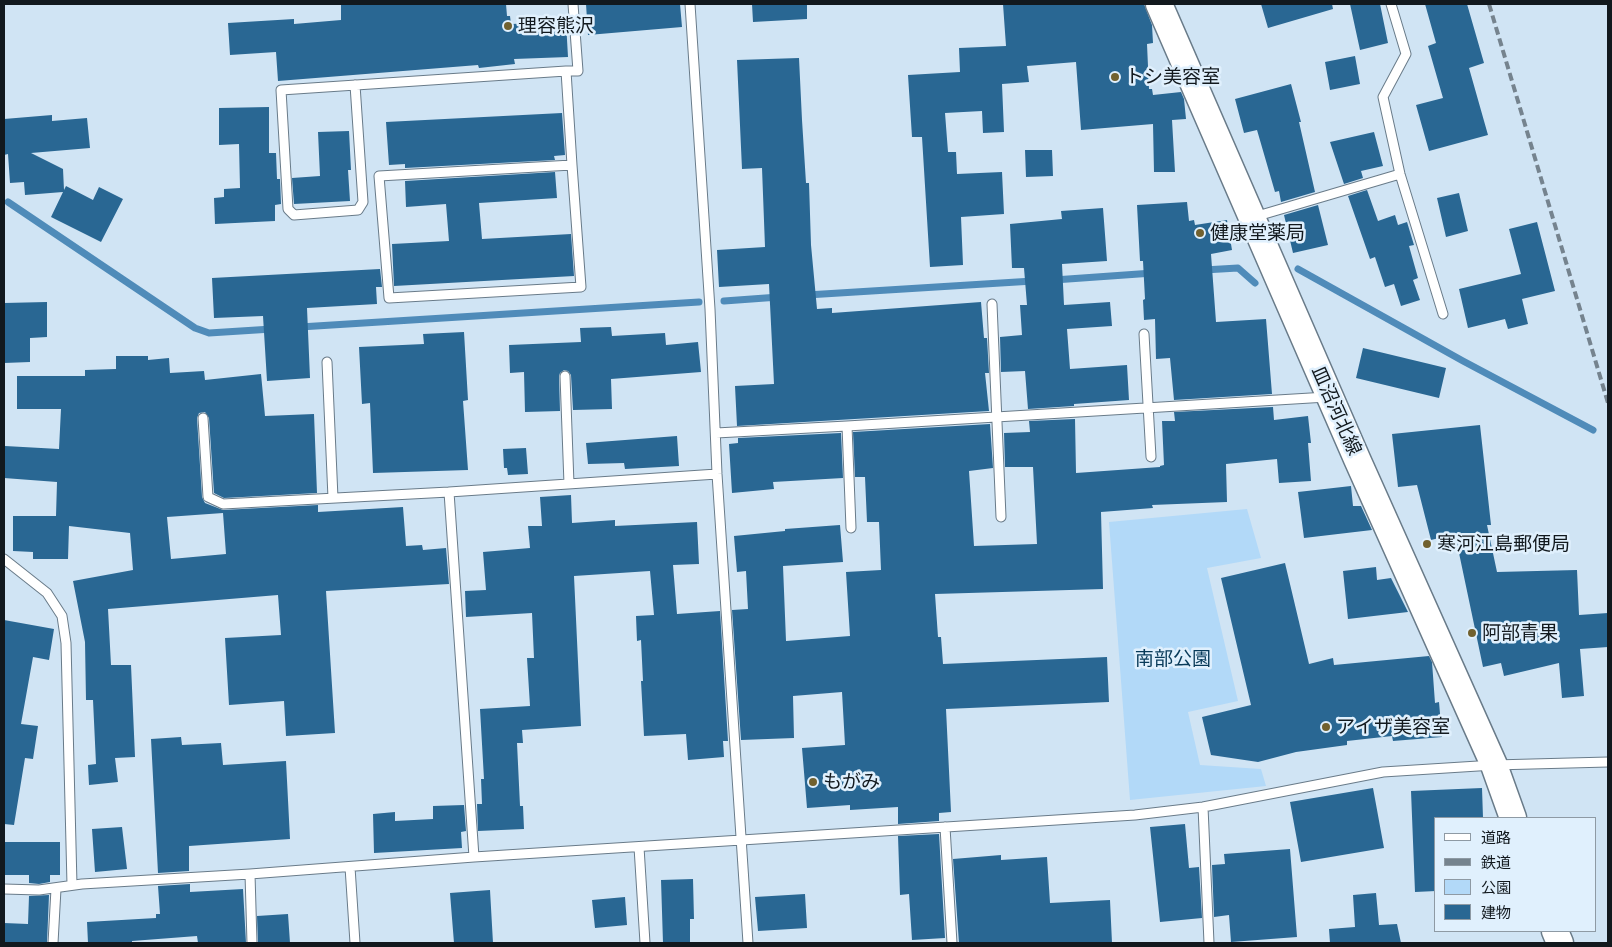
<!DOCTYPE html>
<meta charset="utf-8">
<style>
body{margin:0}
#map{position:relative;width:1612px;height:947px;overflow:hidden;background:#d0e4f4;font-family:Figtree,"Noto Sans JP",sans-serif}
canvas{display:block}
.frame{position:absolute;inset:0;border:5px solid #12191e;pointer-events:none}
.legend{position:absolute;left:1434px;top:817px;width:162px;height:115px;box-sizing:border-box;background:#e0f0fd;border:1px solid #8e9aa4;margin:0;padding:6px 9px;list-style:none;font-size:15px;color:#12191e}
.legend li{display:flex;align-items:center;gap:10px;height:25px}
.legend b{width:25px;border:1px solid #8e9aa4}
</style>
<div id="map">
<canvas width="1612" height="947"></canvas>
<div class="frame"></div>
<ul class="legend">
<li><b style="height:6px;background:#fff"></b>道路</li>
<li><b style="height:6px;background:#75838e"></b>鉄道</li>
<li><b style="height:14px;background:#b2d9f8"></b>公園</li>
<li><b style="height:14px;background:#296793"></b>建物</li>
</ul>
</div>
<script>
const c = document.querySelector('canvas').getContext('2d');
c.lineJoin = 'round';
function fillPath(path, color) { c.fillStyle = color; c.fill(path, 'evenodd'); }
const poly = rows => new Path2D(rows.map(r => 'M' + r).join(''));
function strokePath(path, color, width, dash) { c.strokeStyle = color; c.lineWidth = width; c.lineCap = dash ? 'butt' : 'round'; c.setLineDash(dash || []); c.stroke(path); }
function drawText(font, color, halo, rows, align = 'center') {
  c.font = font + ' Figtree,"Noto Sans JP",sans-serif'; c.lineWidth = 5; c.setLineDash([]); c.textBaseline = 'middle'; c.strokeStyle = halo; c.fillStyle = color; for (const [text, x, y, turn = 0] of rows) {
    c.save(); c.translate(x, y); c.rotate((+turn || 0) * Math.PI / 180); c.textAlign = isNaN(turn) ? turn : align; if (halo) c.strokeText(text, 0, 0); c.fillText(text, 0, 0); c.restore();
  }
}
fillPath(poly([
 [1247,509,1261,558,1207,568,1238,701,1188,712,1200,765,1261,769,1266,786,1130,800,1109,522]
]), '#b2d9f8');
strokePath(poly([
 [8,202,195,328,209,333,272,329],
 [1298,269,1463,361,1593,430],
 [1204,270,1238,268,1255,283],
 [1054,280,1153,273],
 [807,295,1033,281],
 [724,301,779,297],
 [300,327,699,302]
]), '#4f8bb9', 7);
fillPath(poly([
 [341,4,506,4,507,16,510,16,511,24,566,22,568,57,514,59,515,64,479,68,478,65,278,81,276,52,230,55,228,23,294,19,294,24,341,20],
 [586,4,680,4,682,27,588,35],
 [752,4,807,4,807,19,753,22],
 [1003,4,1144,4,1152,25,1153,43,1147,44,1149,89,1152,89,1153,95,1181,92,1184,99,1186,119,1172,120,1175,172,1154,172,1153,124,1081,130,1076,62,1027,66,1029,82,1002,84,1004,132,983,133,982,111,945,113,948,152,956,152,957,174,1002,172,1004,214,961,217,963,265,930,267,922,137,912,137,908,75,960,72,959,48,1006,46],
 [1261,4,1332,4,1333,9,1268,28],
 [1350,4,1380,4,1388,43,1360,50],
 [1425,4,1467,4,1484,63,1469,68,1488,135,1429,151,1416,105,1443,98,1428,46,1436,43],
 [1355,56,1360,84,1330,90,1325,62],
 [799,58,802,120,806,183,809,183,811,245,817,309,832,308,832,313,981,302,984,338,987,338,989,373,985,373,989,411,737,426,735,386,774,384,769,284,719,287,717,250,765,247,762,168,742,169,737,60],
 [1291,84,1301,122,1299,122,1315,192,1281,202,1279,191,1275,192,1257,130,1244,133,1235,99],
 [269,107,269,153,276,153,277,179,280,179,281,204,275,205,275,221,215,224,214,198,224,197,224,189,240,188,239,144,219,145,219,108],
 [562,113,565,155,554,156,555,160,405,168,405,164,389,165,386,122],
 [52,115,52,121,87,118,90,148,31,153,63,169,64,190,66,186,93,200,99,187,123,199,101,242,51,217,63,192,25,195,24,182,10,183,8,154,4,155,4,119],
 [349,131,351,170,348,170,350,201,294,204,292,178,320,176,318,132],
 [1374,132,1383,166,1361,171,1363,178,1344,184,1330,142],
 [1025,150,1052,150,1053,176,1026,177],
 [555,172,557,198,479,203,482,239,571,234,574,276,394,286,392,244,449,241,446,204,406,207,405,181],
 [1367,190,1378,221,1395,215,1398,225,1407,222,1414,245,1409,246,1418,278,1413,280,1420,300,1401,306,1394,284,1385,287,1375,257,1370,259,1348,196],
 [1459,193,1468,231,1446,237,1437,198],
 [1187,202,1189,221,1194,220,1195,225,1227,220,1232,250,1211,254,1216,322,1266,319,1272,394,1174,400,1170,358,1156,359,1155,319,1144,320,1143,300,1145,299,1143,261,1140,261,1137,205],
 [1318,205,1328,245,1293,253,1284,215],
 [1103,208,1107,261,1062,264,1064,305,1110,302,1112,326,1067,329,1070,369,1127,365,1129,400,1074,404,1074,406,1028,409,1025,371,1001,372,1000,337,1022,335,1020,305,1027,305,1024,268,1012,268,1010,224,1062,219,1061,211],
 [1537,222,1555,291,1522,299,1528,324,1508,329,1505,319,1468,328,1459,289,1521,274,1509,229],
 [380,269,382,287,376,287,377,304,307,308,310,378,267,381,263,316,214,318,212,278],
 [47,302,47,337,30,338,30,362,4,363,4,303],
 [611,327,612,336,665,333,666,345,698,342,701,372,611,379,612,409,573,410,571,375,568,371,564,370,560,373,559,376,560,411,525,412,524,372,510,373,509,345,581,342,580,328],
 [464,332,468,400,463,401,468,470,373,473,370,403,362,404,359,347,424,344,423,334],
 [1363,348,1446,368,1439,398,1356,378],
 [116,356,148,356,148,360,169,358,170,373,204,371,205,380,261,374,265,416,314,414,317,493,224,498,214,493,209,418,205,412,199,413,197,418,202,497,205,503,223,510,318,505,318,512,403,507,406,546,422,545,423,550,446,548,449,584,326,591,335,733,286,736,284,701,229,705,225,638,281,635,278,595,108,609,111,665,131,665,135,757,115,758,118,782,89,785,88,765,96,764,93,700,86,700,85,642,73,581,133,570,130,533,69,526,68,559,33,559,33,552,13,551,13,516,56,516,57,482,4,478,4,468,5,446,59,449,61,409,17,409,17,376,85,376,85,370,116,369],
 [223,513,226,554,171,559,167,517],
 [1273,407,1274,420,1308,416,1311,443,1308,443,1311,481,1279,483,1277,459,1226,464,1227,502,1152,505,1153,508,1101,512,1103,589,935,594,938,637,941,637,943,664,1107,657,1109,702,946,709,951,812,939,813,939,821,898,824,898,807,850,810,850,805,807,808,802,748,845,745,842,692,793,696,794,738,741,740,732,610,748,609,746,571,737,572,734,536,785,531,785,529,840,525,843,562,783,566,786,641,850,636,846,572,881,570,879,522,867,522,865,477,855,477,853,432,990,424,993,468,969,471,974,546,1037,544,1033,467,1005,467,1004,433,1030,432,1029,421,1075,419,1076,473,1160,467,1160,466,1164,465,1162,421,1175,421,1174,412],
 [1480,425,1491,525,1487,525,1497,572,1577,570,1579,615,1608,613,1608,647,1580,649,1584,696,1562,698,1559,663,1504,676,1501,663,1483,667,1455,534,1431,540,1417,485,1398,487,1392,434],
 [841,433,843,478,773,482,774,489,732,493,729,444,738,443,738,438],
 [677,436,679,466,625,469,624,463,588,464,586,443],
 [526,448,528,474,508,475,507,468,504,468,503,449],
 [1351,486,1353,506,1361,506,1372,530,1304,538,1298,492],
 [571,495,572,523,615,520,615,526,697,522,699,564,673,565,677,614,720,611,728,741,723,741,724,757,688,760,686,734,644,736,641,681,643,681,641,640,637,641,636,616,654,615,650,571,574,576,581,726,522,730,523,743,517,743,520,806,523,806,524,829,478,831,477,804,482,804,481,779,484,779,480,709,530,706,527,658,534,658,532,613,466,617,465,591,486,590,483,552,530,548,528,526,542,526,540,497],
 [1285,563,1309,664,1333,658,1334,665,1429,656,1432,662,1435,703,1439,702,1442,737,1393,741,1392,736,1347,741,1347,745,1296,752,1258,762,1211,755,1202,717,1251,705,1221,578],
 [1376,567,1377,580,1391,578,1408,612,1348,619,1343,571],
 [4,620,54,629,49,660,33,657,21,724,38,726,33,759,25,758,14,825,4,824],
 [181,737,182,745,221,743,223,765,286,761,290,839,189,846,189,871,158,873,151,739],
 [1373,788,1384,848,1301,862,1290,802],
 [1482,788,1483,818,1436,818,1436,891,1415,892,1411,791],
 [464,805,466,831,461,832,462,848,374,853,373,814,395,812,395,821,433,819,433,806],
 [1185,824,1189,868,1199,867,1202,918,1160,922,1150,827],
 [122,827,127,869,95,872,92,829],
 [939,834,945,938,912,940,909,894,900,895,898,836],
 [4,842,60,842,60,875,50,875,50,882,39,884,29,883,29,875,4,875],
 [1290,849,1297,937,1231,942,1229,915,1214,917,1212,865,1225,864,1224,854],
 [1001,855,1001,860,1047,857,1050,903,1110,900,1112,943,959,943,953,859],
 [693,879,694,919,690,919,690,943,663,943,661,880],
 [190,884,190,892,243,889,246,943,198,943,197,936,132,941,132,943,88,943,87,922,156,918,156,914,160,914,158,886],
 [490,890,493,943,454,943,450,893],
 [1376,893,1379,925,1397,924,1401,943,1330,943,1329,929,1355,927,1353,895],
 [805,894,807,928,758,931,755,897],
 [49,895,47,943,4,943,4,923,28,924,29,896],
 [625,897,627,925,595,928,592,900],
 [288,914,290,943,258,943,257,916]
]), '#296793');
const lane = poly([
 [690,4,710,309,717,474,748,943],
 [1391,4,1406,54,1383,97,1400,174,1443,314],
 [566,71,572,165,581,287,389,298,379,176,572,165],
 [355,85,363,202,358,210,294,215,288,209,281,90,566,71,578,71,573,4],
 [1254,217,1400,174],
 [992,304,1001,517],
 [1144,334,1151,457],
 [327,362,333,498],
 [565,376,569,484],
 [203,418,208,497,223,504,449,492,717,474],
 [847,426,851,528],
 [716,433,847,426,1327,397],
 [449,492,474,857],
 [4,559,47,593,62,616,66,643,72,885],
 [1203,807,1209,943],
 [945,827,952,943],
 [639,847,645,943],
 [350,867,355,943],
 [250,874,252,943],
 [4,889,39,890,82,884,250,874,474,857,1135,815,1203,807,1383,772,1494,765,1608,762],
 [53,943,56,889]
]);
const secondary = poly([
 [1159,4,1357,459,1494,765,1513,818],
 [1555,931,1560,943]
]);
strokePath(lane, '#697b89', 11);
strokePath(secondary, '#697b89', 29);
strokePath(lane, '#fff', 9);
strokePath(secondary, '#fff', 26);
strokePath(poly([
 [1489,4,1608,403]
]), '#75838e', 4, [8, 4]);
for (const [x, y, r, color] of [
 [508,26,5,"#71612f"],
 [1115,77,5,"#71612f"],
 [1200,233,5,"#71612f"],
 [1427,544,5,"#71612f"],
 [1472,633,5,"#71612f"],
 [1326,727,5,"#71612f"],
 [813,782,5,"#71612f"]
]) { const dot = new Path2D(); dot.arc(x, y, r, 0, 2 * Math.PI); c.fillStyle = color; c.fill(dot); strokePath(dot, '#e0f0fd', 2); }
drawText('19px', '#12191e', '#e0f0fd', [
 ["理容熊沢",518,26],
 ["トシ美容室",1125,77],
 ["健康堂薬局",1210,233],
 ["寒河江島郵便局",1437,544],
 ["阿部青果",1482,633],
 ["アイザ美容室",1336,727],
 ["もがみ",823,782]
], 'left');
drawText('19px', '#12191e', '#e0f0fd', [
 ["皿沼河北線",1336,411,66]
]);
drawText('19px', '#083a59', '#e0f0fd', [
 ["南部公園",1173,659]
]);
</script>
